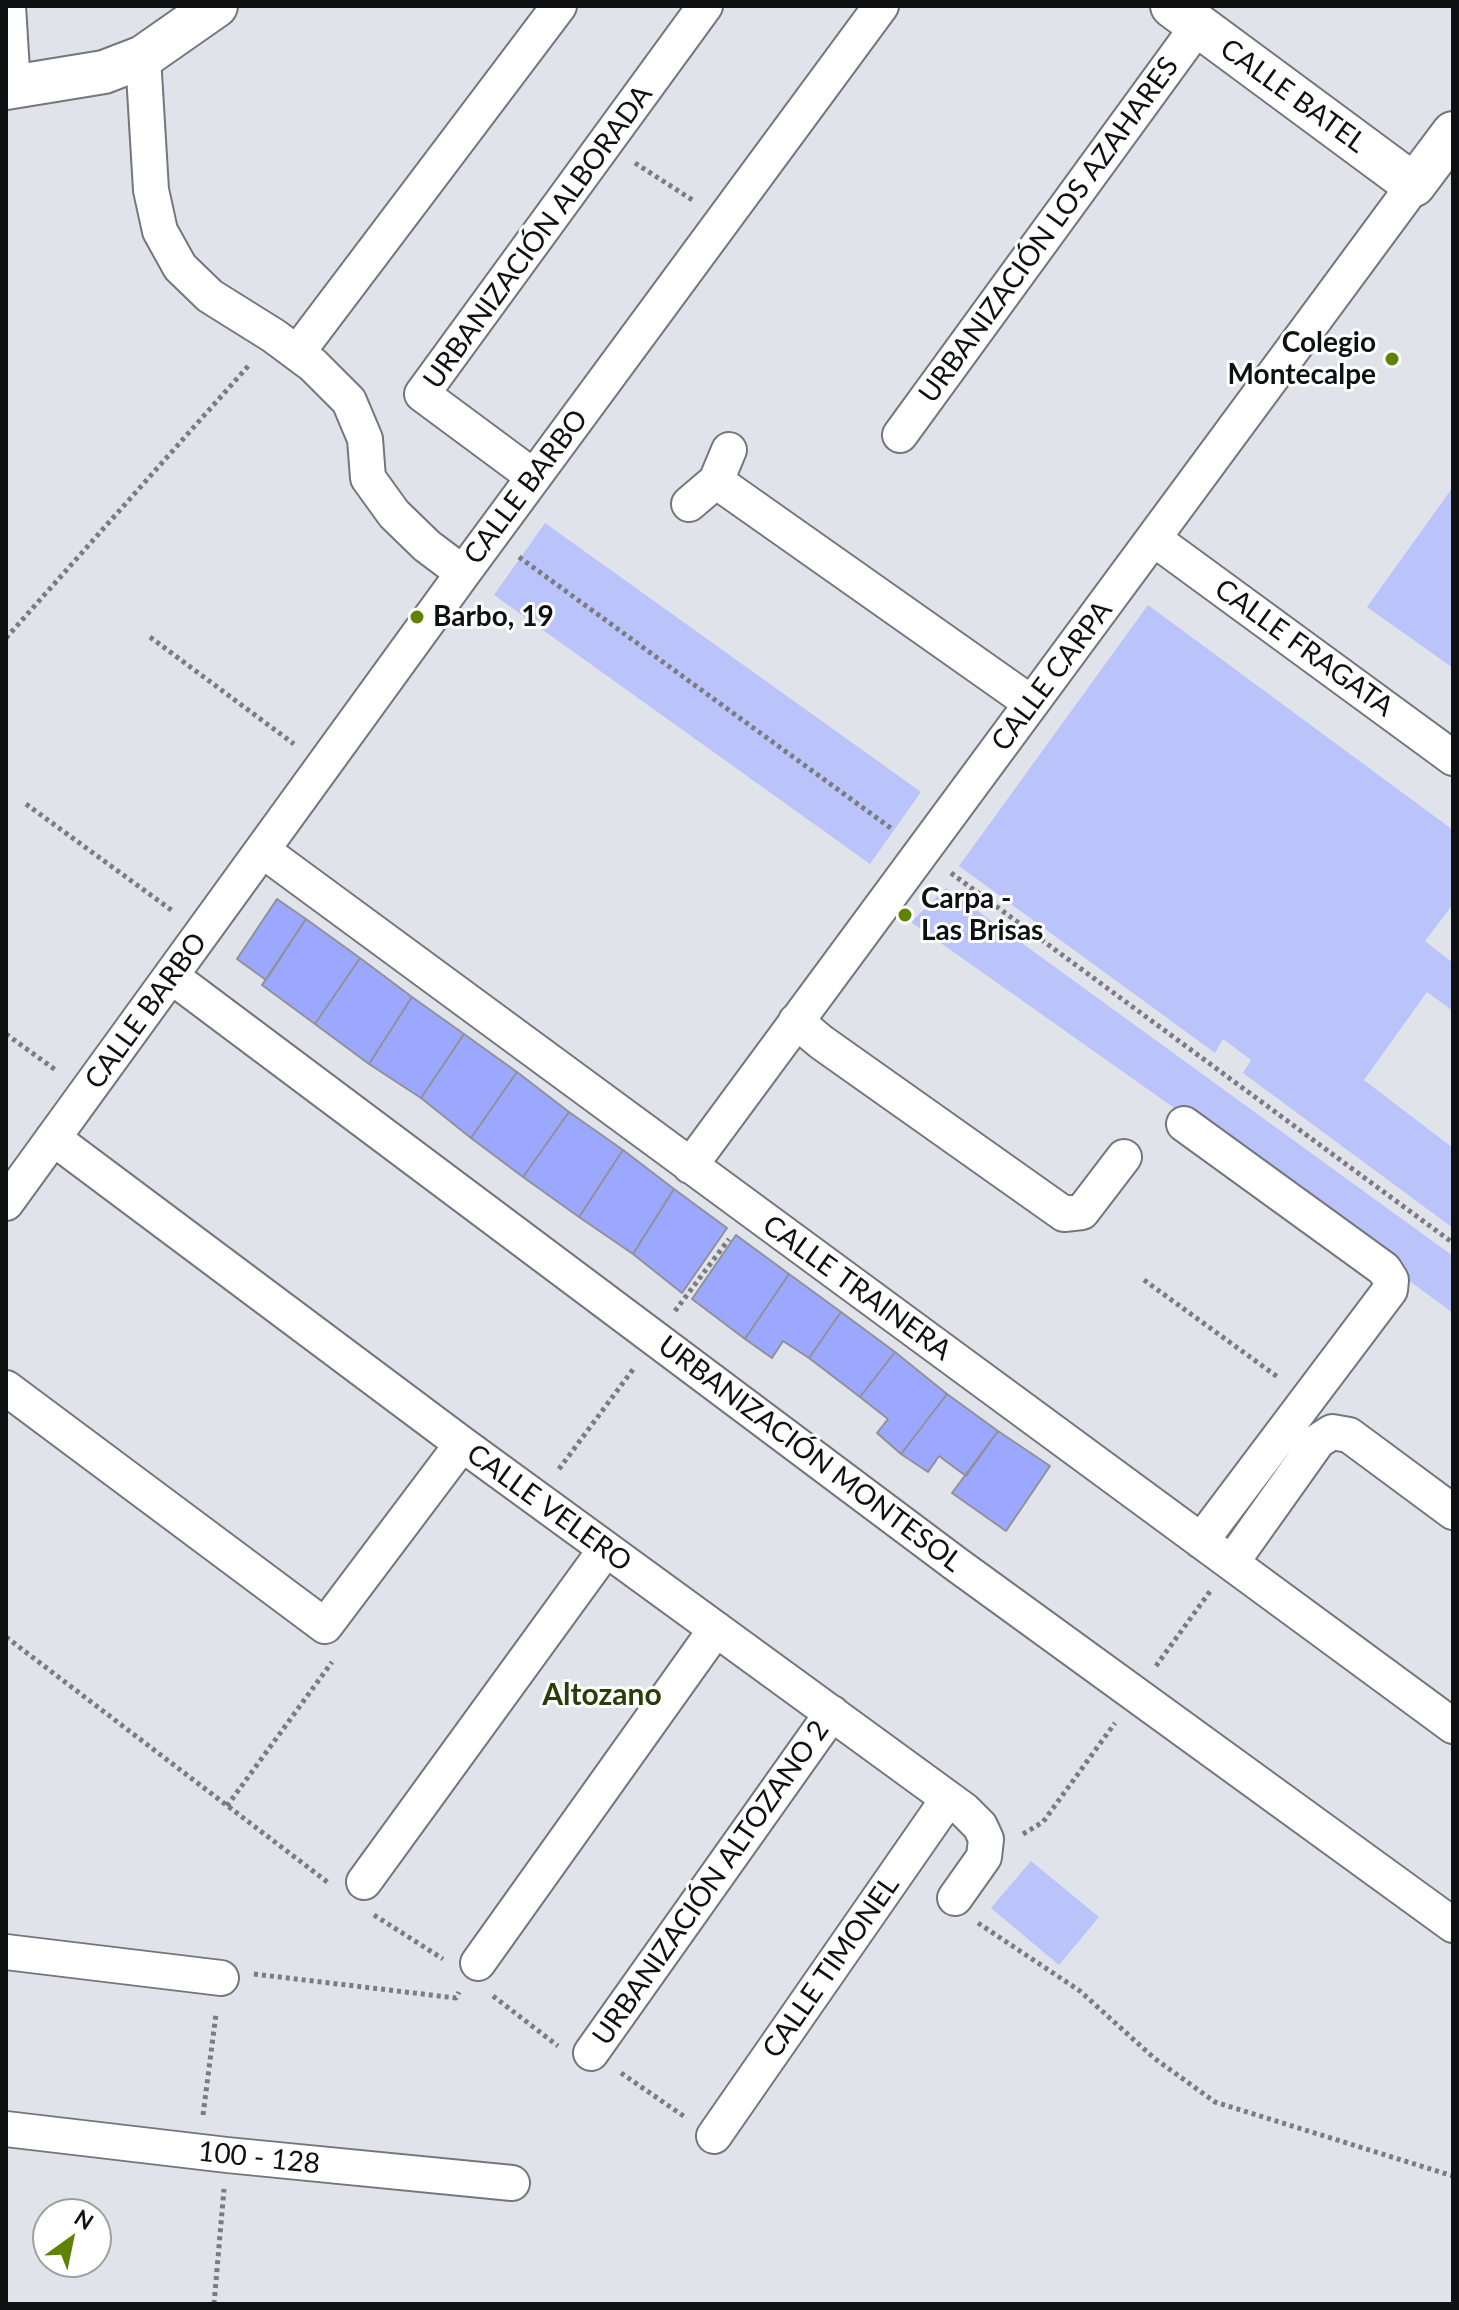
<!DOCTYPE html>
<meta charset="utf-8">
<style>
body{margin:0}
#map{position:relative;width:1459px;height:2310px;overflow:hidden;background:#e1e3eb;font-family:Lato,sans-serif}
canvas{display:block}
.frame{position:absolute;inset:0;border:8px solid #0f1012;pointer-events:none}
.north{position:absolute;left:32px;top:2198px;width:80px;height:80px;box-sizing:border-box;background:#fff;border:2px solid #9f9fa0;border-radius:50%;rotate:33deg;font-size:22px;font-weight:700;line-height:32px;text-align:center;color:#0f1012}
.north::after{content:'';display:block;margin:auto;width:28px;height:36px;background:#5e8302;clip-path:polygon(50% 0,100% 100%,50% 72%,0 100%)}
</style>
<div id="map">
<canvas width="1459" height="2310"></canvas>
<div class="frame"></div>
<div class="north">N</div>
</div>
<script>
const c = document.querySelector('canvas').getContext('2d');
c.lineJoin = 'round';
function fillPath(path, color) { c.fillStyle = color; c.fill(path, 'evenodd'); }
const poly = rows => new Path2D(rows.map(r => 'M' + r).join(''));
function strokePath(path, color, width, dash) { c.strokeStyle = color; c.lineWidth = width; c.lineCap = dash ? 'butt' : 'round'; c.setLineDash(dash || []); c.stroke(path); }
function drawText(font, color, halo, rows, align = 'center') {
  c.font = font + ' Lato,sans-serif'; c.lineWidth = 6; c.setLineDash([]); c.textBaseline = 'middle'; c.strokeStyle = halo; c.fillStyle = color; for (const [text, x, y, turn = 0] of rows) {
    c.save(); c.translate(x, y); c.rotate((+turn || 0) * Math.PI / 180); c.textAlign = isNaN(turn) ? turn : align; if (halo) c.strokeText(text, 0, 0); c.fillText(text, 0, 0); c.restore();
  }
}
fillPath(poly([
 [1453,487,1453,668,1367,607],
 [545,523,921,792,870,864,494,595],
 [1148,605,1453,830,1453,904,1425,941,1453,963,1453,1011,1427,992,1364,1080,1453,1148,1453,1228,1243,1073,1251,1060,1223,1039,1215,1053,959,866],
 [946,888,1453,1256,1453,1313,1177,1110,911,922],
 [1031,1861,1099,1917,1059,1965,991,1908]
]), '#bac3fa');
const building = poly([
 [277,899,306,919,266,980,237,959,277,899],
 [306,919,360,958,315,1024,262,985,306,919],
 [360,958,412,997,369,1064,315,1024,360,958],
 [412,997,464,1034,421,1098,369,1064,412,997],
 [464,1034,517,1072,471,1138,421,1098,464,1034],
 [517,1072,569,1112,523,1177,471,1138,517,1072],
 [569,1112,623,1150,579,1217,523,1177,569,1112],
 [623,1150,674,1189,633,1254,579,1217,623,1150],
 [674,1189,727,1228,682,1293,633,1254,674,1189],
 [736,1235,789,1274,745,1339,692,1299,736,1235],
 [789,1274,841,1312,809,1358,783,1341,772,1358,745,1339,789,1274],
 [841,1312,895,1352,860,1397,809,1358,841,1312],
 [895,1352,947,1394,901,1454,877,1433,888,1419,860,1397,895,1352],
 [947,1394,998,1431,966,1476,939,1456,928,1472,901,1454,947,1394],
 [998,1431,1050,1466,1006,1531,952,1493,998,1431]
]);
fillPath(building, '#9ca8fd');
strokePath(building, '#909198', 2);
const minor = poly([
 [8,6,13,87],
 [143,57,151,190,160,231,180,267,210,296,274,336,313,365,349,401,365,439,368,478,394,514,427,546,463,573],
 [297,353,559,6],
 [900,435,1198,26],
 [534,477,422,394,705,6],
 [716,481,1031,703],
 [689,504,716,481,729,450],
 [1154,539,1453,758],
 [262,850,1453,1726],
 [171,976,956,1564,1453,1925],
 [796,1021,821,1042,1064,1214,1082,1212,1124,1157],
 [1184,1124,1384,1269,1391,1280,1390,1290,1201,1541],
 [53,1138,462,1444,964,1810,980,1826,986,1839,984,1857,955,1898],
 [690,1166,1414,185],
 [6,1203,463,573,881,6],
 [6,1388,325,1626,462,1444],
 [1232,1562,1318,1441,1332,1432,1349,1435,1453,1512],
 [364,1882,606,1549],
 [6,1952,221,1978],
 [478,1963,716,1629],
 [591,2053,832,1713],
 [6,2129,227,2155,512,2183],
 [714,2136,948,1799]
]);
const tertiary = poly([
 [1172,6,1414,185,1453,133],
 [6,88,104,72,143,57,216,6]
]);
strokePath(minor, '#75767d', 38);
strokePath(tertiary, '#75767d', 46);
strokePath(poly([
 [635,163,694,201],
 [519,557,892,829],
 [150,637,294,744],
 [6,638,250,364],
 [26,804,174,912],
 [951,873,1453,1243],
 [6,1034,57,1071],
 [1144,1280,1279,1378],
 [675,1311,729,1239],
 [559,1469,634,1368],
 [6,1637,330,1884],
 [1156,1666,1211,1590],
 [227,1806,332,1662],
 [1023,1834,1043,1822,1115,1723],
 [374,1915,443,1959],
 [978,1923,1080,1991,1154,2058,1215,2102,1453,2176],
 [254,1974,456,1998,459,1992],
 [493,1996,558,2046],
 [621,2073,685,2117],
 [203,2115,216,2014],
 [214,2304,224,2189]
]), '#7a7c81', 5, [4, 4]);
strokePath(minor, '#fff', 34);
strokePath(tertiary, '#fff', 42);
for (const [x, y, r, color] of [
 [1392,359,8,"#5e8302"],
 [417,617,8,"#5e8302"],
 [905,915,8,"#5e8302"]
]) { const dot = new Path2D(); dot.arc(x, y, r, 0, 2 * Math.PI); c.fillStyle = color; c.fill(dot); strokePath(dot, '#fff', 3); }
drawText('28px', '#0f1012', '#fff', [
 ["CALLE BATEL",1293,96,36],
 ["URBANIZACIÓN LOS AZAHARES",1049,230,-54],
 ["URBANIZACIÓN ALBORADA",538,237,-54],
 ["CALLE BARBO",526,487,-53],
 ["CALLE FRAGATA",1304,648,36],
 ["CALLE CARPA",1052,676,-53],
 ["CALLE BARBO",146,1011,-54],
 ["CALLE TRAINERA",857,1288,36],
 ["URBANIZACIÓN MONTESOL",810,1454,37],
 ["CALLE VELERO",549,1508,36],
 ["URBANIZACIÓN ALTOZANO 2",711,1883,-55],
 ["CALLE TIMONEL",831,1967,-55],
 ["100 - 128",259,2158,6]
]);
drawText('bold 28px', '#0f1012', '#fff', [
 ["Colegio",1376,343,"right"],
 ["Montecalpe",1376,375,"right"],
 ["Barbo, 19",433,617],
 ["Carpa -",921,899],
 ["Las Brisas",921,931]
], 'left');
drawText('bold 30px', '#2b3d06', '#fff', [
 ["Altozano",602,1695]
]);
</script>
